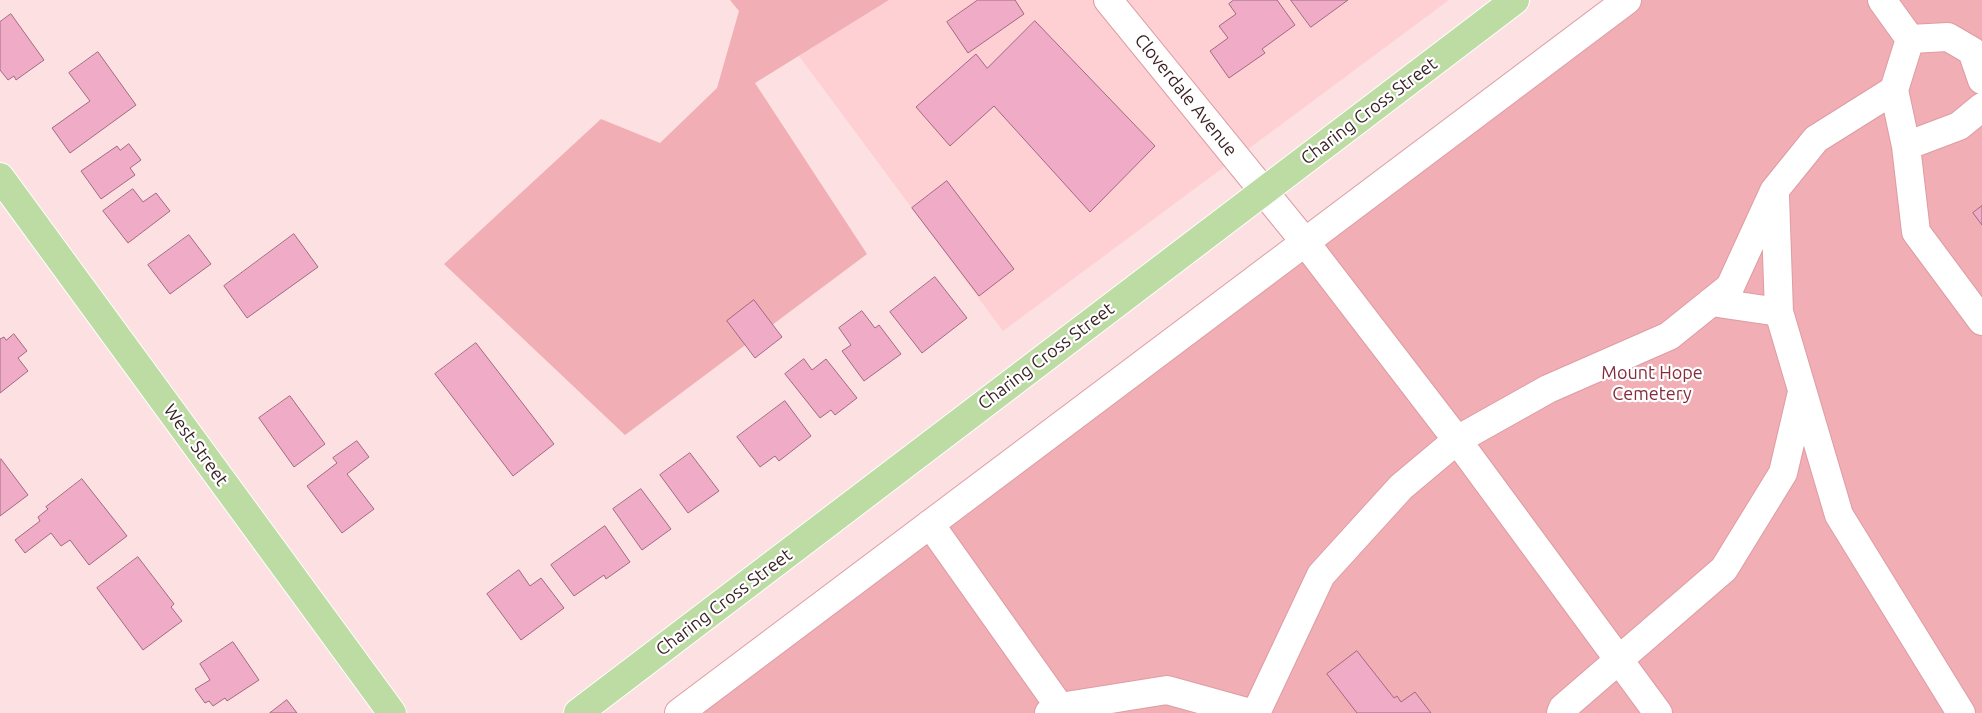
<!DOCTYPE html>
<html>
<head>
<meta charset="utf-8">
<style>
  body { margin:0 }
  canvas { display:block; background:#fce0e2 }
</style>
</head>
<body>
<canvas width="1982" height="713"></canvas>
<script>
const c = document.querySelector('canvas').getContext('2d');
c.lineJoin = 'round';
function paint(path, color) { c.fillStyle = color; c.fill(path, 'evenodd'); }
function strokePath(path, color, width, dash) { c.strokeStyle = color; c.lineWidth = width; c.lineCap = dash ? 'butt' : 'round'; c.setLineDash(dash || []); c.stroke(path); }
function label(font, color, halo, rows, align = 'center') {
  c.font = font + ' Ubuntu,sans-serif'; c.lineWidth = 4.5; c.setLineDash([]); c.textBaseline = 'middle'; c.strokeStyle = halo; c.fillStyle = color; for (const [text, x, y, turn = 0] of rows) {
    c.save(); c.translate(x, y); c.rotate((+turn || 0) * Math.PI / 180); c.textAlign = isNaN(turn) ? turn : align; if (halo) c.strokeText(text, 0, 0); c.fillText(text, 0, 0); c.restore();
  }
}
paint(new Path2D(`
  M889,0H1449L1003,331L799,56Z`), '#fed0d4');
paint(new Path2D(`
  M730,0H889L755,83L867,254L625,435L444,264L601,119L660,143L717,88L739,11Z
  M1609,0H1982V713H676Z`), '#f1aeb4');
const building = new Path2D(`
  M978,0H1015L1024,14L968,53L947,22Z
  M1234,0H1277L1295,25L1262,49L1265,53L1229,78L1210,51L1228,38L1219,26L1236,14L1229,4Z
  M1291,0H1348L1311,27Z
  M11,14L44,60L16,80L14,76L8,80L0,70V22Z
  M1035,21L1155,146L1090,212L994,106L950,146L916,107L976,54L987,68Z
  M98,52L136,105L70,153L52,128L90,101L69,73Z
  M129,144L141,160L130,168L135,175L101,199L81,171L117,146L120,150Z
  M947,181L1014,269L979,296L912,208Z
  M133,189L143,202L156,193L170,211L128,243L103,211Z
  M1982,206V225L1973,213Z
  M294,234L318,267L247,318L224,286Z
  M189,235L211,264L170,294L148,265Z
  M935,277L967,318L922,353L890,312Z
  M754,300L782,337L755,358L727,321Z
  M862,311L875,328L879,325L901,354L864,381L842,351L851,345L839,328Z
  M14,334L27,351L18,358L28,371L0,393V339L4,337L6,340Z
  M476,343L554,444L513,476L435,374Z
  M804,359L812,370L826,359L857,398L835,415L831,410L820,418L785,374Z
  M290,396L325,444L294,467L259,418Z
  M785,401L811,436L779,461L775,456L760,467L737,437Z
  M357,441L369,457L347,474L374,509L342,533L307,486L337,463L333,458Z
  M690,453L719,491L688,513L660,475Z
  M1,459L28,495L0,516V460Z
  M82,479L127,536L89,565L70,540L61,546L51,533L25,553L15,540L40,521L38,517L48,509L46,507Z
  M641,489L671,529L642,550L613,509Z
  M605,526L630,562L606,579L604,575L574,596L551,565Z
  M138,557L174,604L171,607L182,621L143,650L97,588Z
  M519,570L530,586L541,578L564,608L521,640L487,594Z
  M233,642L259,680L227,701L225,698L213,706L209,701L205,703L195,689L210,680L200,664Z
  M1357,651L1394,698L1397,696L1401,702L1415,692L1431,713H1357L1327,674Z
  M287,700L297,713H270Z`);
paint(building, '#f0abc7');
strokePath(building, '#a26a81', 1);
const minor = new Path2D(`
  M1108,0L1305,242L1457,440L1658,713
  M1882,0L1910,39
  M1982,80L1972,51L1948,37L1910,39L1894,90L1906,146L1916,232L1982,321
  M1906,146L1959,126L1982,107
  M1775,196L1779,312L1839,515L1961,713
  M1711,302L1779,312
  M930,524L1064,713
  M679,713L1627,0
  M1049,713L1060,707L1167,690L1250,713
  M1256,713L1321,575L1401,487L1457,440L1548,389L1669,336L1730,287L1774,191L1816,139L1894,90
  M1561,713L1563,708L1724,569L1783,473L1802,392`);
const major = new Path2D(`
  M0,177L392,713
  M578,713L1515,0`);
strokePath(minor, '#dd9da3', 30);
strokePath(major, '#fff', 30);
strokePath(minor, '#fff', 28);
strokePath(major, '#bcdca4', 28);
label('18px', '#381f22', '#fff', [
  ["Cloverdale Avenue",1186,95,51],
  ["Charing Cross Street",1369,111,-37],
  ["Charing Cross Street",1046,356,-37],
  ["West Street",196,445,54],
  ["Charing Cross Street",724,602,-37]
]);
label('18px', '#842e3d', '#fff', [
  ["Mount Hope",1652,373],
  ["Cemetery",1652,394]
]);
</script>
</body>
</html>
